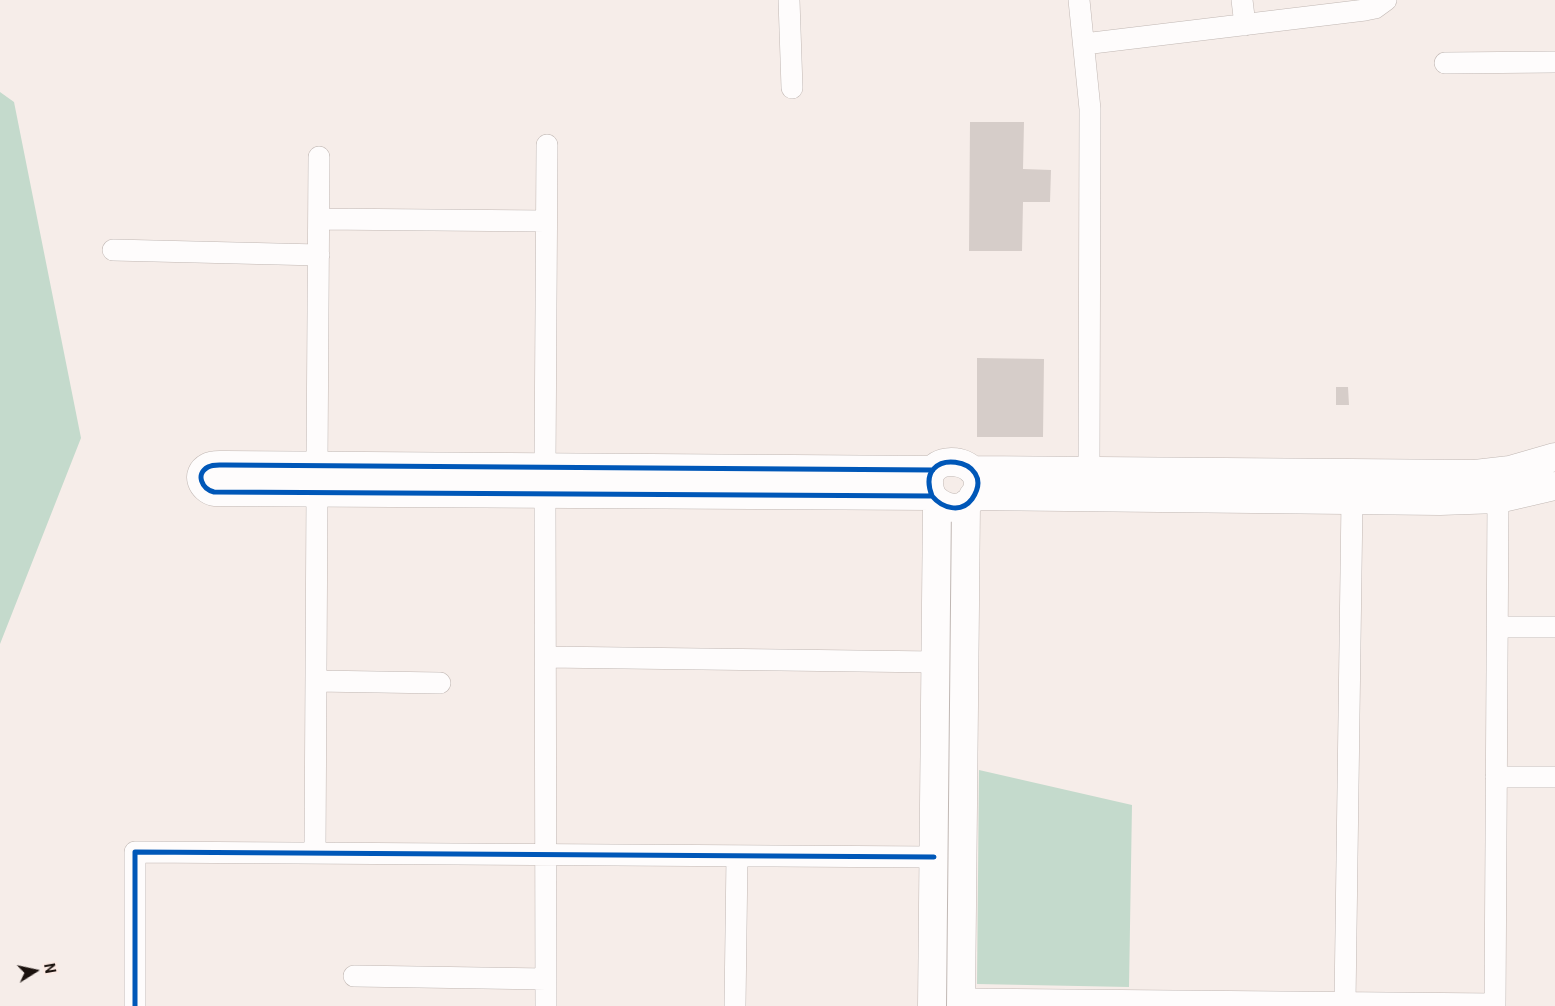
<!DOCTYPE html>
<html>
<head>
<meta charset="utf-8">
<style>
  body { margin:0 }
  #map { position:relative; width:1555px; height:1006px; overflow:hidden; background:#f6ede9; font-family:Roboto,sans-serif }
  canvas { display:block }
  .north { position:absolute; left:10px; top:946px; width:50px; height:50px; -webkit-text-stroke:4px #fbeae4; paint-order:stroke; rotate:80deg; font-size:14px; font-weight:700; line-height:20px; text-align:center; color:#1b120e }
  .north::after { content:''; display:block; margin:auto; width:18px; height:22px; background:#1b120e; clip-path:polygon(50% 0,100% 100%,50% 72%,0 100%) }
</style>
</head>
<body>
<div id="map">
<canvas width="1555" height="1006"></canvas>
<div class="north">N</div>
</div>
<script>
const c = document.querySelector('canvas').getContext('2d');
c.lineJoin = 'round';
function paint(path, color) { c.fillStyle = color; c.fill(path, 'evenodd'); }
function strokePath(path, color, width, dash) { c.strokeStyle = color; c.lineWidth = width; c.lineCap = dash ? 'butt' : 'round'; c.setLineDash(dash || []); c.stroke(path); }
paint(new Path2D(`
  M0,92L14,102L81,438L0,644Z
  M979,770L1132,805L1129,987L977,984Z`), '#c4dacc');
paint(new Path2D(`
  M970,122H1024L1023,169L1051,170L1050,202H1023L1022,251H969Z
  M977,358L1044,359L1043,437H977Z
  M1336,387H1348L1349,405H1336Z`), '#d6cdc9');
const street = new Path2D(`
  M789,0L792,88
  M1079,0L1090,109L1089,471
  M1242,0L1245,25
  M1084,44L1365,10L1375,8L1386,0
  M1445,63L1555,62
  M319,219L546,221
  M113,250L319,255
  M317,465L319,157
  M545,467L547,145
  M545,493L546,1006
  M1498,627H1555
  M546,657L936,662
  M316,681L440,683
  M1496,777H1555
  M315,853L317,492
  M354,976L546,979
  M961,999L1495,1004
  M1345,1002L1352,500
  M135,1006V852L934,857
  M735,1006L737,856
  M1495,1006L1498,499`);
const secondary = new Path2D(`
  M972,470L1475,474L1510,470L1555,457
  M932,496C912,444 1001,457 972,499C961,514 942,508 932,496L214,492C202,489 195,474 208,467C213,464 220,465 225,465L933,470
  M973,496L1440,501L1498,499L1555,486
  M932,1006L937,503
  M961,1006L966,504`);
strokePath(street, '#c0b7b3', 22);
strokePath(secondary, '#c0b7b3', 29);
strokePath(street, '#fefcfc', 21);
strokePath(secondary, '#fefcfc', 28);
strokePath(new Path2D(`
  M932,496C912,444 1001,457 972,499C961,514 942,508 932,496L214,492C202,489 195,474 208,467C213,464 220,465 225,465L933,470
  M135,1006V852L934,857`), '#0057b8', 5);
</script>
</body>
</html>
